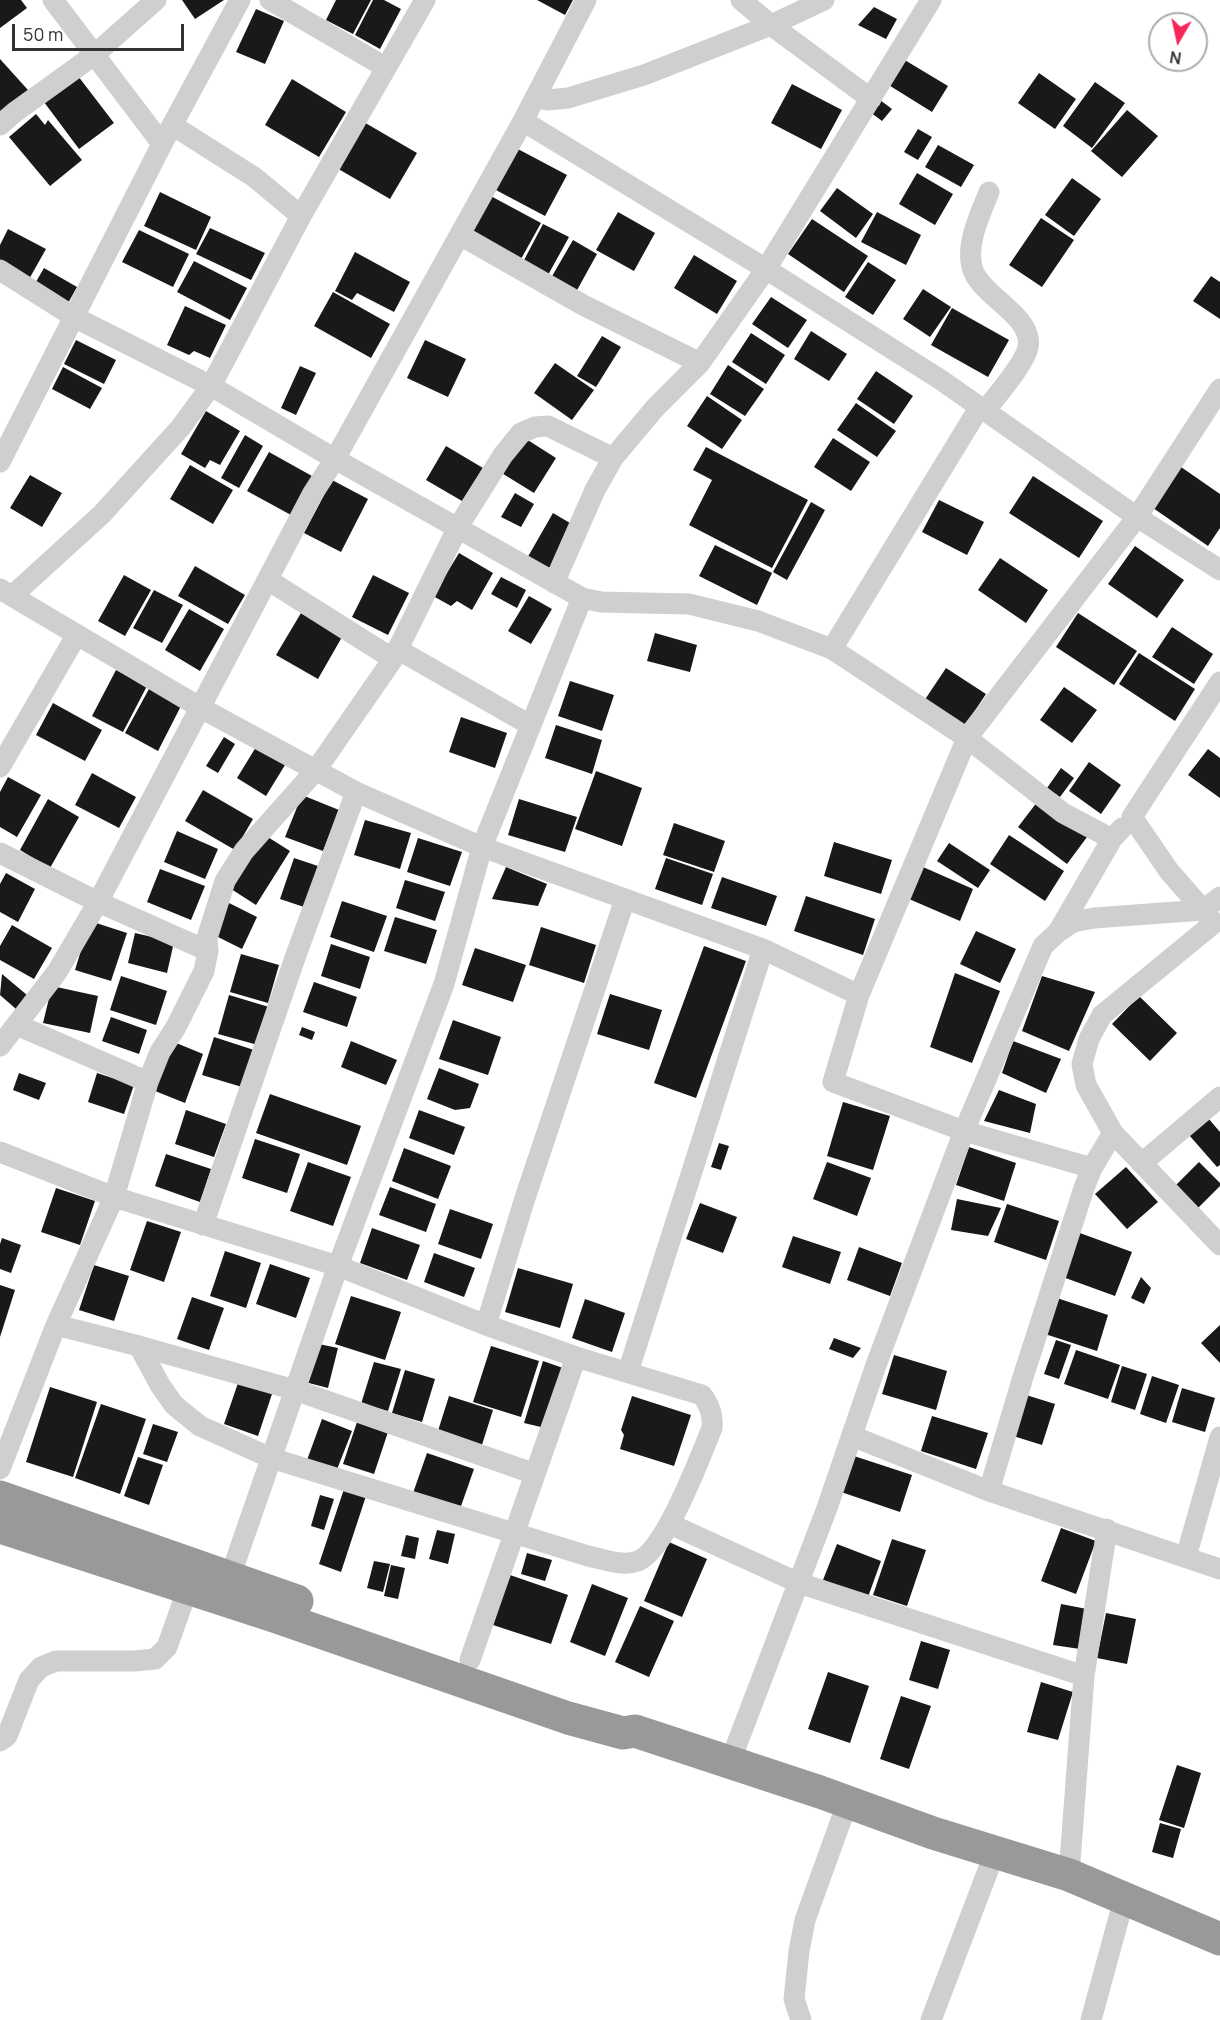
<!DOCTYPE html>
<html>
<head>
<meta charset="utf-8">
<style>
  body { margin:0 }
  #map { position:relative; width:1220px; height:2020px; overflow:hidden; background:#fff; font-family:Manrope,sans-serif }
  canvas { display:block }
  .north { position:absolute; left:1148px; top:12px; width:60px; height:60px; box-sizing:border-box; background:#fff; border:2px solid #adadad; border-radius:50%; rotate:189deg; font-size:16px; font-weight:700; line-height:24px; text-align:center; color:#323232 }
  .north::after { content:''; display:block; margin:auto; width:21px; height:27px; background:#f7275a; clip-path:polygon(50% 0,100% 100%,50% 72%,0 100%) }
  .scale { position:absolute; left:12px; top:24px; width:172px; height:27px; box-sizing:border-box; border:3px solid #323232; border-top:0; padding-left:8px; font-size:18px; line-height:21px; white-space:nowrap; color:#323232; -webkit-text-stroke:4px #fff; paint-order:stroke }
</style>
</head>
<body>
<div id="map">
<canvas width="1220" height="2020"></canvas>
<div class="north">N</div>
<div class="scale">50 m</div>
</div>
<script>
const c = document.querySelector('canvas').getContext('2d');
c.lineJoin = 'round';
function paint(path, color) { c.fillStyle = color; c.fill(path, 'evenodd'); }
function strokePath(path, color, width, dash) { c.strokeStyle = color; c.lineWidth = width; c.lineCap = dash ? 'butt' : 'round'; c.setLineDash(dash || []); c.stroke(path); }
paint(new Path2D(`
  M0,0H21L27,8L0,28Z
  M182,0H224L195,19Z
  M336,0H371L353,34L326,20Z
  M373,0H384L401,9L380,49L355,35Z
  M537,0H573L565,15Z
  M874,7L897,19L886,39L858,25Z
  M256,9L284,21L265,64L236,52Z
  M0,59L28,90L0,114Z
  M903,59L948,86L932,112L887,84Z
  M1039,73L1076,99L1055,129L1018,103Z
  M78,76L114,123L79,149L44,102Z
  M292,79L346,112L319,157L265,125Z
  M1095,82L1125,103L1092,148L1063,126Z
  M792,84L842,110L821,149L771,123Z
  M880,100L892,109L882,121L870,112Z
  M1127,110L1158,136L1122,177L1091,151Z
  M36,114L45,125L48,120L82,160L50,186L9,137Z
  M362,121L417,153L390,199L335,167Z
  M918,129L932,137L918,160L904,152Z
  M938,145L974,165L961,187L925,167Z
  M516,148L567,175L545,216L494,189Z
  M917,173L953,194L935,225L899,204Z
  M1072,178L1101,199L1074,236L1045,215Z
  M837,188L873,214L856,238L820,211Z
  M160,192L211,217L196,250L144,226Z
  M487,194L541,223L521,259L467,230Z
  M618,212L655,233L634,271L596,250Z
  M877,212L921,235L906,265L861,242Z
  M1041,218L1074,240L1042,287L1009,265Z
  M812,219L868,256L844,292L788,254Z
  M543,224L569,237L548,275L523,262Z
  M210,228L265,253L251,280L196,254Z
  M8,229L46,249L28,281L0,266V245Z
  M139,230L189,254L173,287L122,262Z
  M573,240L597,254L576,292L551,278Z
  M355,252L410,282L394,312L357,293L352,300L335,291Z
  M694,255L737,281L717,314L674,288Z
  M194,261L247,288L230,320L177,292Z
  M868,262L896,280L873,315L845,297Z
  M44,268L77,287L67,305L33,287Z
  M1211,276L1220,282V319L1193,301Z
  M923,289L951,307L930,337L903,319Z
  M333,292L390,324L371,358L314,326Z
  M771,297L807,320L788,348L752,324Z
  M185,306L226,325L210,358L194,351L189,355L167,345Z
  M952,308L1009,340L988,377L931,345Z
  M811,331L847,354L829,381L794,359Z
  M751,333L785,355L766,384L732,362Z
  M602,336L621,347L596,387L577,376Z
  M76,340L116,360L104,384L64,364Z
  M425,340L466,359L448,397L407,378Z
  M555,363L594,390L572,420L534,393Z
  M728,365L764,389L745,416L710,394Z
  M300,366L316,373L296,415L281,408Z
  M63,367L102,388L90,409L52,389Z
  M876,371L913,396L894,424L857,399Z
  M707,396L742,420L722,449L687,426Z
  M856,403L896,431L877,457L837,430Z
  M206,411L240,431L220,465L210,460L205,468L181,454Z
  M245,435L263,446L239,488L221,478Z
  M523,437L556,458L534,493L500,472Z
  M833,438L870,462L851,491L814,467Z
  M446,446L483,468L462,501L426,480Z
  M706,447L808,500L772,568L689,525L712,480L693,470Z
  M269,452L312,476L291,515L247,491Z
  M190,465L233,490L213,524L170,499Z
  M1181,467L1220,494V528L1208,546L1153,508Z
  M30,475L62,493L42,527L10,508Z
  M1033,476L1103,521L1079,558L1009,513Z
  M332,480L368,499L341,552L304,533Z
  M515,493L534,504L521,527L501,517Z
  M939,500L984,522L967,555L922,532Z
  M811,502L825,510L787,580L773,572Z
  M553,513L575,526L548,572L526,560Z
  M715,545L772,573L757,605L699,576Z
  M1135,546L1184,580L1157,618L1108,584Z
  M459,553L493,573L472,610L457,601L451,606L433,596Z
  M1000,558L1048,590L1026,623L978,590Z
  M195,566L245,595L228,624L178,596Z
  M124,575L151,590L125,636L98,621Z
  M373,575L409,593L388,635L352,617Z
  M501,577L526,590L517,608L491,594Z
  M154,590L183,605L162,643L133,628Z
  M529,596L552,609L531,644L508,631Z
  M189,609L224,629L200,671L165,650Z
  M301,613L342,637L318,679L276,655Z
  M1078,613L1137,651L1114,685L1056,647Z
  M1172,627L1213,654L1194,684L1152,657Z
  M655,633L697,645L690,672L647,661Z
  M1139,653L1195,689L1175,721L1119,684Z
  M946,668L986,694L964,727L924,701Z
  M116,670L147,686L123,732L92,716Z
  M570,681L614,695L602,731L558,716Z
  M150,687L182,704L158,751L125,733Z
  M1064,687L1097,710L1072,743L1040,720Z
  M53,703L102,730L85,761L36,735Z
  M461,717L507,733L495,768L449,752Z
  M556,725L602,740L592,774L545,758Z
  M224,737L235,744L218,773L206,766Z
  M256,747L285,765L266,796L237,778Z
  M1208,749L1220,758V798L1188,775Z
  M1089,762L1121,785L1101,814L1069,791Z
  M1061,768L1074,778L1060,797L1047,788Z
  M596,771L642,788L622,846L575,829Z
  M92,773L136,797L119,828L75,805Z
  M8,777L41,795L17,837L0,827V792Z
  M203,790L253,819L235,850L185,821Z
  M302,795L339,810L323,851L285,837Z
  M1041,797L1090,833L1067,864L1018,827Z
  M48,799L79,817L50,868L20,850Z
  M519,799L577,817L565,852L508,835Z
  M365,820L411,833L400,869L354,855Z
  M674,823L725,841L714,872L663,855Z
  M177,831L218,849L205,879L164,862Z
  M263,834L290,851L256,905L228,887Z
  M1009,835L1064,871L1045,901L990,864Z
  M418,838L462,852L450,886L407,872Z
  M834,842L892,860L881,894L824,876Z
  M949,843L990,870L978,888L937,861Z
  M294,858L318,866L304,907L280,899Z
  M666,858L713,874L702,905L655,889Z
  M506,867L547,884L538,906L492,899Z
  M923,867L973,889L960,921L909,899Z
  M160,869L205,886L191,920L147,902Z
  M6,873L35,889L18,922L0,912V884Z
  M722,877L777,896L766,926L711,908Z
  M405,880L445,892L435,921L396,908Z
  M806,896L875,919L863,955L794,931Z
  M342,901L387,916L374,952L330,937Z
  M229,903L257,917L242,949L214,935Z
  M395,917L437,930L426,964L384,951Z
  M90,921L127,933L111,981L75,970Z
  M12,925L52,948L34,979L0,960V946Z
  M541,927L596,945L584,983L529,965Z
  M976,931L1016,949L1000,983L960,964Z
  M135,933L174,942L167,973L128,963Z
  M331,944L370,957L360,989L321,976Z
  M704,946L746,961L696,1098L654,1083Z
  M475,948L526,965L513,1002L462,985Z
  M241,954L279,965L268,1003L230,992Z
  M955,973L1000,991L972,1063L930,1047Z
  M2,974L27,995L16,1009L0,995Z
  M121,976L167,991L156,1025L110,1010Z
  M1042,976L1095,992L1069,1051L1022,1031Z
  M314,982L357,997L347,1027L303,1012Z
  M52,986L98,996L90,1033L43,1023Z
  M610,994L662,1010L649,1050L597,1034Z
  M229,995L269,1007L258,1045L218,1034Z
  M1139,996L1177,1033L1150,1061L1112,1024Z
  M111,1017L147,1030L139,1054L102,1041Z
  M453,1020L501,1037L488,1075L439,1059Z
  M302,1027L315,1032L312,1040L299,1035Z
  M214,1037L254,1050L242,1087L202,1075Z
  M169,1040L203,1054L185,1103L150,1089Z
  M351,1041L397,1060L386,1085L341,1067Z
  M1013,1041L1061,1059L1046,1093L1002,1073Z
  M439,1068L479,1084L470,1108L455,1110L427,1099Z
  M19,1073L46,1083L39,1100L13,1090Z
  M97,1073L134,1085L124,1114L88,1102Z
  M999,1090L1036,1104L1030,1133L984,1121Z
  M270,1094L361,1126L347,1165L256,1133Z
  M843,1102L890,1116L873,1170L827,1156Z
  M186,1110L226,1124L214,1157L175,1144Z
  M419,1110L465,1127L454,1155L409,1138Z
  M1208,1118L1220,1132V1165L1217,1167L1189,1135Z
  M255,1139L300,1154L287,1193L242,1178Z
  M719,1143L729,1146L721,1170L711,1167Z
  M969,1147L1016,1163L1004,1201L956,1185Z
  M404,1148L451,1166L438,1199L392,1181Z
  M166,1154L211,1169L200,1202L155,1186Z
  M308,1162L351,1177L333,1226L290,1211Z
  M827,1162L871,1178L857,1216L813,1199Z
  M1199,1162L1220,1183V1186L1193,1213L1170,1191Z
  M1126,1167L1158,1202L1127,1229L1095,1194Z
  M390,1187L436,1204L426,1232L379,1215Z
  M56,1188L95,1201L80,1245L41,1232Z
  M957,1199L1001,1208L988,1236L951,1230Z
  M700,1203L737,1217L723,1253L686,1239Z
  M1007,1204L1059,1221L1046,1260L994,1242Z
  M450,1209L493,1224L481,1259L438,1244Z
  M147,1221L181,1232L164,1282L130,1270Z
  M372,1228L420,1245L407,1280L360,1263Z
  M1077,1232L1132,1252L1115,1296L1060,1276Z
  M793,1236L841,1252L830,1284L782,1267Z
  M2,1238L21,1245L11,1273L0,1269V1244Z
  M859,1247L902,1263L890,1296L847,1280Z
  M225,1251L261,1263L246,1308L210,1296Z
  M434,1253L475,1268L464,1297L424,1282Z
  M270,1264L310,1278L296,1318L256,1304Z
  M94,1265L129,1276L114,1321L79,1310Z
  M518,1268L573,1284L560,1328L505,1312Z
  M1141,1277L1151,1288L1144,1304L1131,1298Z
  M0,1285L15,1290L0,1337Z
  M351,1296L401,1312L385,1360L335,1344Z
  M192,1297L224,1308L209,1350L177,1339Z
  M1057,1298L1108,1315L1097,1351L1045,1334Z
  M585,1299L625,1313L612,1352L572,1338Z
  M1220,1325V1363L1201,1343Z
  M834,1338L861,1348L853,1358L829,1349Z
  M1056,1340L1071,1345L1059,1379L1044,1374Z
  M314,1343L338,1348L328,1388L305,1382Z
  M491,1346L539,1361L521,1417L473,1402Z
  M1076,1350L1120,1365L1108,1399L1064,1384Z
  M894,1355L947,1371L936,1410L882,1394Z
  M543,1361L563,1368L545,1428L524,1423Z
  M374,1362L401,1369L388,1411L361,1404Z
  M1122,1366L1147,1374L1135,1410L1111,1402Z
  M405,1370L435,1379L422,1422L392,1413Z
  M1152,1376L1179,1385L1166,1423L1140,1414Z
  M239,1380L273,1391L258,1436L224,1424Z
  M50,1387L97,1402L73,1477L26,1462Z
  M1182,1388L1215,1398L1205,1432L1172,1422Z
  M1023,1394L1055,1404L1042,1445L1010,1435Z
  M449,1396L493,1410L481,1448L437,1434Z
  M632,1396L691,1415L674,1466L620,1449L624,1435L621,1430Z
  M101,1404L146,1419L120,1494L75,1478Z
  M932,1416L988,1433L976,1469L921,1451Z
  M322,1419L352,1431L336,1472L307,1460Z
  M357,1422L388,1432L374,1474L343,1464Z
  M153,1424L178,1432L167,1462L143,1454Z
  M427,1453L474,1469L460,1509L413,1493Z
  M854,1456L912,1475L900,1512L841,1492Z
  M138,1457L163,1465L149,1505L124,1496Z
  M345,1486L367,1493L341,1572L319,1564Z
  M320,1495L334,1499L324,1530L311,1526Z
  M1061,1528L1096,1541L1076,1594L1041,1581Z
  M437,1530L455,1534L448,1564L429,1559Z
  M406,1535L419,1538L415,1559L401,1556Z
  M892,1539L926,1550L907,1606L873,1595Z
  M669,1542L707,1559L682,1617L644,1601Z
  M837,1544L881,1561L868,1597L823,1580Z
  M527,1553L552,1560L545,1581L521,1574Z
  M374,1561L390,1564L383,1592L367,1588Z
  M391,1565L405,1568L398,1599L384,1596Z
  M510,1575L568,1595L551,1644L493,1625Z
  M592,1584L628,1598L605,1656L570,1642Z
  M1061,1604L1087,1609L1080,1649L1053,1645Z
  M640,1606L674,1621L649,1677L615,1662Z
  M1106,1613L1136,1619L1127,1664L1097,1658Z
  M921,1641L950,1650L938,1689L909,1680Z
  M828,1672L869,1686L850,1743L808,1729Z
  M1041,1682L1073,1692L1058,1740L1027,1732Z
  M901,1696L931,1706L909,1769L880,1759Z
  M1177,1765L1201,1773L1184,1828L1159,1820Z
  M1160,1823L1181,1829L1173,1858L1152,1852Z`), '#191919');
strokePath(new Path2D(`
  M53,0L162,144
  M270,0L385,67
  M741,0L771,25L871,99
  M536,98L548,100L568,98L644,75L771,25L824,0
  M523,121L766,269L941,380L1137,517L1220,570
  M0,125L15,112L94,55L156,0
  M172,125L254,177L301,216
  M460,235L583,305L700,363
  M0,270L74,317L211,386L335,459L582,598L601,602L689,604L758,621L832,649L967,738L1063,813L1112,839
  M985,411C996,396 1025,364 1028,347C1034,315 979,296 972,267C966,243 980,215 989,192
  M0,462L162,144L240,0
  M268,580L393,659
  M554,583L595,490L613,458L655,408L700,363L766,269L931,0
  M0,589L201,708L356,792L482,847L763,949L859,995
  M12,596L102,514L181,427L211,386L301,216L425,0
  M397,649L530,725
  M832,649L979,408
  M0,767L76,636
  M0,853L98,902L208,951
  M1210,918L1169,871L1132,817L1220,682
  M1214,923L1102,1015L1089,1039L1082,1064L1086,1085L1113,1133L1220,1245
  M1058,932L1112,839L1122,828
  M17,1025L148,1082
  M0,1046L57,972L98,902L313,493L335,459L523,121L586,0
  M0,1152L114,1197L338,1266L486,1325L576,1357L702,1395C710,1406 713,1415 712,1428C700,1457 666,1550 638,1561C622,1567 603,1559 588,1556L271,1458L200,1426L174,1405L160,1385L139,1346
  M1142,1163L1220,1097
  M1092,1168L964,1131L1043,946L1058,932L1073,922L1094,918L1203,910L1220,897
  M203,1225L296,955L356,792
  M56,1325L139,1346L295,1390L535,1474
  M486,1325L525,1198L625,899
  M628,1372L763,949
  M852,1436L989,1491L1220,1569
  M0,1469L56,1325L114,1197L148,1082L160,1052L176,1027L204,971L208,951L207,938L225,881L244,851L316,770L393,659L458,527L503,455L521,433L535,427L548,426L613,458
  M989,1491L1023,1377L1084,1188L1092,1168L1113,1133
  M670,1524L799,1583L1084,1676
  M1186,1557L1220,1437
  M230,1577L338,1266L444,984L482,847L582,598
  M470,1660L576,1357
  M0,1741L7,1736L29,1680L41,1667L56,1661H134L155,1659L167,1647L188,1588
  M730,1762L827,1508L876,1365L964,1131L833,1082L859,995L967,738L1137,517L1220,389
  M1069,1875L1084,1676L1107,1529
  M801,2020L794,1999L799,1951L805,1920L848,1801
  M931,2020L995,1852
  M1091,2020L1124,1899`), '#cfcfcf', 21);
strokePath(new Path2D(`
  M0,1497L297,1601
  M0,1527L274,1616L568,1718L623,1733L635,1731L820,1792L933,1833L1069,1875L1220,1939`), '#999', 33);
</script>
</body>
</html>
